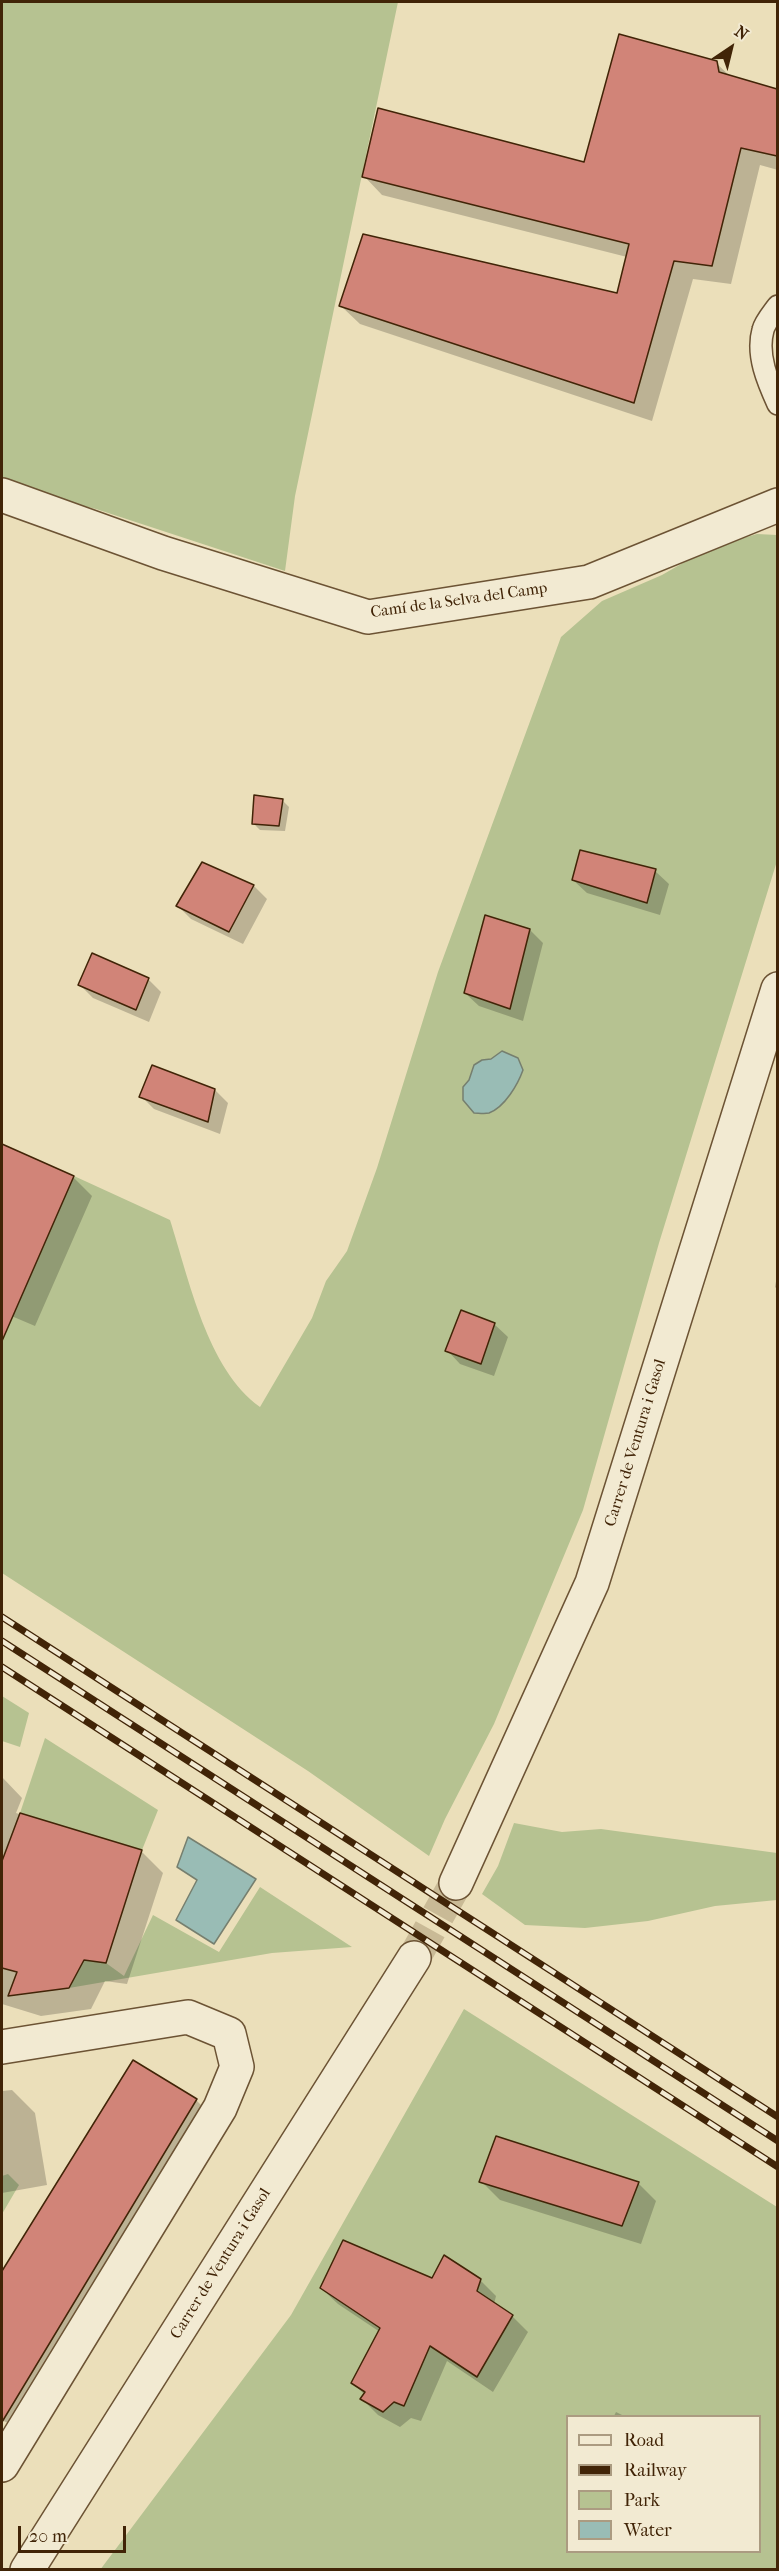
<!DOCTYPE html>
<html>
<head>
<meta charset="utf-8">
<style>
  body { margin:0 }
  #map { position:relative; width:779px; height:2571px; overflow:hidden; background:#ebdfba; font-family:"IM FELL French Canon",serif }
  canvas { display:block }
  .frame { position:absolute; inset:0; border:3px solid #412407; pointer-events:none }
  .legend { position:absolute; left:566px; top:2415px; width:195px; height:138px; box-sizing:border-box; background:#f2ead2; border:2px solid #ab9b81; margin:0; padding:8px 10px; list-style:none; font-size:18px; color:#412407 }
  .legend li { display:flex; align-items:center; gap:12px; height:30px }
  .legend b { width:30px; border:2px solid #ab9b81 }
  .north { position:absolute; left:701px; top:18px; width:60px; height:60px; -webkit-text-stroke:4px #f2ead2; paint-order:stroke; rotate:35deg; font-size:16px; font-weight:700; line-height:24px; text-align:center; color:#412407 }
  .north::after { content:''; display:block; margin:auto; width:21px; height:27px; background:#412407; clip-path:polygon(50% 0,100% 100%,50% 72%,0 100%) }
  .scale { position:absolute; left:18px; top:2526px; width:108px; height:27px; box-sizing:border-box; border:3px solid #412407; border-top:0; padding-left:8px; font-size:18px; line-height:21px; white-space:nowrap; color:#412407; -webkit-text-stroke:4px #f2ead2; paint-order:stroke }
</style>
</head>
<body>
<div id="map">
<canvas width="779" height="2571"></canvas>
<div class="frame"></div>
<ul class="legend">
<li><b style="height:8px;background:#f2ead2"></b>Road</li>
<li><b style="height:8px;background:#412407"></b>Railway</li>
<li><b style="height:16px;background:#b6c291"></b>Park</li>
<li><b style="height:16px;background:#99bcb5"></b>Water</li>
</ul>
<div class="north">N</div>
<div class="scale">20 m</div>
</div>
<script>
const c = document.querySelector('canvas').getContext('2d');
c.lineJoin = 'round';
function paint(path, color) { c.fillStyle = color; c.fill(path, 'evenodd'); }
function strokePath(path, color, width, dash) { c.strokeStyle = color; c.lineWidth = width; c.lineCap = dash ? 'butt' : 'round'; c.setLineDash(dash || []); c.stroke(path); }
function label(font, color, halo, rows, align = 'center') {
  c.font = font + ' "IM FELL French Canon",serif'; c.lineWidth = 6; c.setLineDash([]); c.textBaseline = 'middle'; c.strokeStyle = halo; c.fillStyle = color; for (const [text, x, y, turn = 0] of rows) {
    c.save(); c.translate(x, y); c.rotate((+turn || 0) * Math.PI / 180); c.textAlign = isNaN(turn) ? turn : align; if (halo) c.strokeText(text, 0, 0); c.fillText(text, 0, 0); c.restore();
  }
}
paint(new Path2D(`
  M2,2H398L295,496L285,571L96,509L2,486Z
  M757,534L777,535V861L659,1243L583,1510L494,1724L445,1819L429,1856L308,1771L2,1573V1303L16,1308L74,1176L170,1220C189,1279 207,1369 260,1407L312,1318L326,1281L347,1251L377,1168L438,972L561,637L602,601L662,575L709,548Z
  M2,1696L29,1713L20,1747L2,1741Z
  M45,1738L158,1810L142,1850L20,1813Z
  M514,1823L562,1832L601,1829L777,1853V1900L715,1906L648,1921L585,1928L525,1925L482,1894L498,1866Z
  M260,1887L352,1947L272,1953L69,1988L84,1960L106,1963L124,1976L153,1915L219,1952Z
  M464,2009L777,2207V2569L100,2570L291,2315ZM568,2416H760V2552H568Z
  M8,2174L19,2185L2,2214V2176Z`), '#b6c291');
const water = new Path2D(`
  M502,1051L518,1058L523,1070C518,1084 505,1107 489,1113C484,1114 478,1113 474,1113L463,1100V1087L469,1080L474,1065L482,1060L491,1059Z
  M188,1837L256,1879L214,1944L176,1920L197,1880L177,1867Z`);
paint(water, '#99bcb5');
strokePath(water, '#767f6f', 1.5);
paint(new Path2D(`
  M716,63L731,77L778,90V170L760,165L731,284L693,279L652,421L360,324L341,306L618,295L627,257L382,195L364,176L585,164Z
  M282,800L289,807L285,831L260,830L253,823Z
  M202,864L254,886L267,899L243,944L191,919L178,906Z
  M655,871L669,884L660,915L587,893L573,880Z
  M530,930L543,943L523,1021L479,1006L465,993Z
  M148,979L161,992L149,1022L93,998L80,985Z
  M215,1090L228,1103L220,1134L154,1109L141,1096Z
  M5,1147L73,1177L92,1196L35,1326L2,1312V1154Z
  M778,1270V1290L775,1287Z
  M494,1324L508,1337L494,1376L460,1364L447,1350Z
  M2,1777L22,1798L16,1813L141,1851L163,1873L127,1984L105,1981L91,2009L41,2016L2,2004Z
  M133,2062L196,2100L219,2123L30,2435L2,2420V2274Z
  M12,2090L35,2113L47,2185L2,2193V2091Z
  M481,2181L638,2183L656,2201L641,2244L500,2200Z
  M432,2280H480L496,2296L494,2304L512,2316L528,2332L493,2392L447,2361L421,2421L411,2418L400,2427L378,2415L362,2399L365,2395L353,2383L380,2332L338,2304L321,2288Z
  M616,2412L624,2416H614Z`), '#0003');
const building = new Path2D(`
  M619,34L717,61L719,72L777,89V156L741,148L712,266L674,261L634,403L339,306L363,234L617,293L629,244L362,177L378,108L584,162Z
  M254,795L283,799L279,826L252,824Z
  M580,850L656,869L647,903L572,880Z
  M202,862L254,885L229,932L176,906Z
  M485,915L530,929L510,1009L464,993Z
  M92,953L149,978L136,1010L78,985Z
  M152,1065L215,1089L208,1122L139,1097Z
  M2,1144L74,1176L2,1341Z
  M461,1310L495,1323L481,1364L445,1351Z
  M20,1813L142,1850L106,1963L84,1960L69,1988L8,1996L17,1972L2,1968V1861Z
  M133,2060L197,2099L2,2422V2271Z
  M496,2136L639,2182L622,2226L479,2182Z
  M343,2240L432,2278L444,2255L481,2279L477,2291L513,2315L477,2377L430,2346L404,2406L394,2402L383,2412L360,2399L365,2392L351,2383L380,2328L320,2288Z`);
paint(building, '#d18478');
strokePath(building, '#412407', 1.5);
strokePath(new Path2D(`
  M414,1958L456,1883`), '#c9ba96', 33, [33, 16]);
const service = new Path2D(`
  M778,306C773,313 765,322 763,330C756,355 768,382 778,404`);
const minor = new Path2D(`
  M2,495L163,553L368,617L589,582L778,505
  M456,1883L592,1583L778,989
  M2,2047L188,2017L229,2034L237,2067L220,2108L2,2465
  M27,2570L414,1958`);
strokePath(service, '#6c5334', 24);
strokePath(minor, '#6c5334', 36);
strokePath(service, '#f2ead2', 21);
strokePath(minor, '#f2ead2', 33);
const rail = new Path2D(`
  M2,1617L778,2117
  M2,1641L778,2141
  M2,1667L778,2167`);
strokePath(rail, '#412407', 7);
strokePath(rail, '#f2ead2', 4.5, [14]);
label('16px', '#412407', '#f2ead2', [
  ["Camí de la Selva del Camp",459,601,-8],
  ["Carrer de Ventura i Gasol",636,1443,-73],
  ["Carrer de Ventura i Gasol",221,2264,-58]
]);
</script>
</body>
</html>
